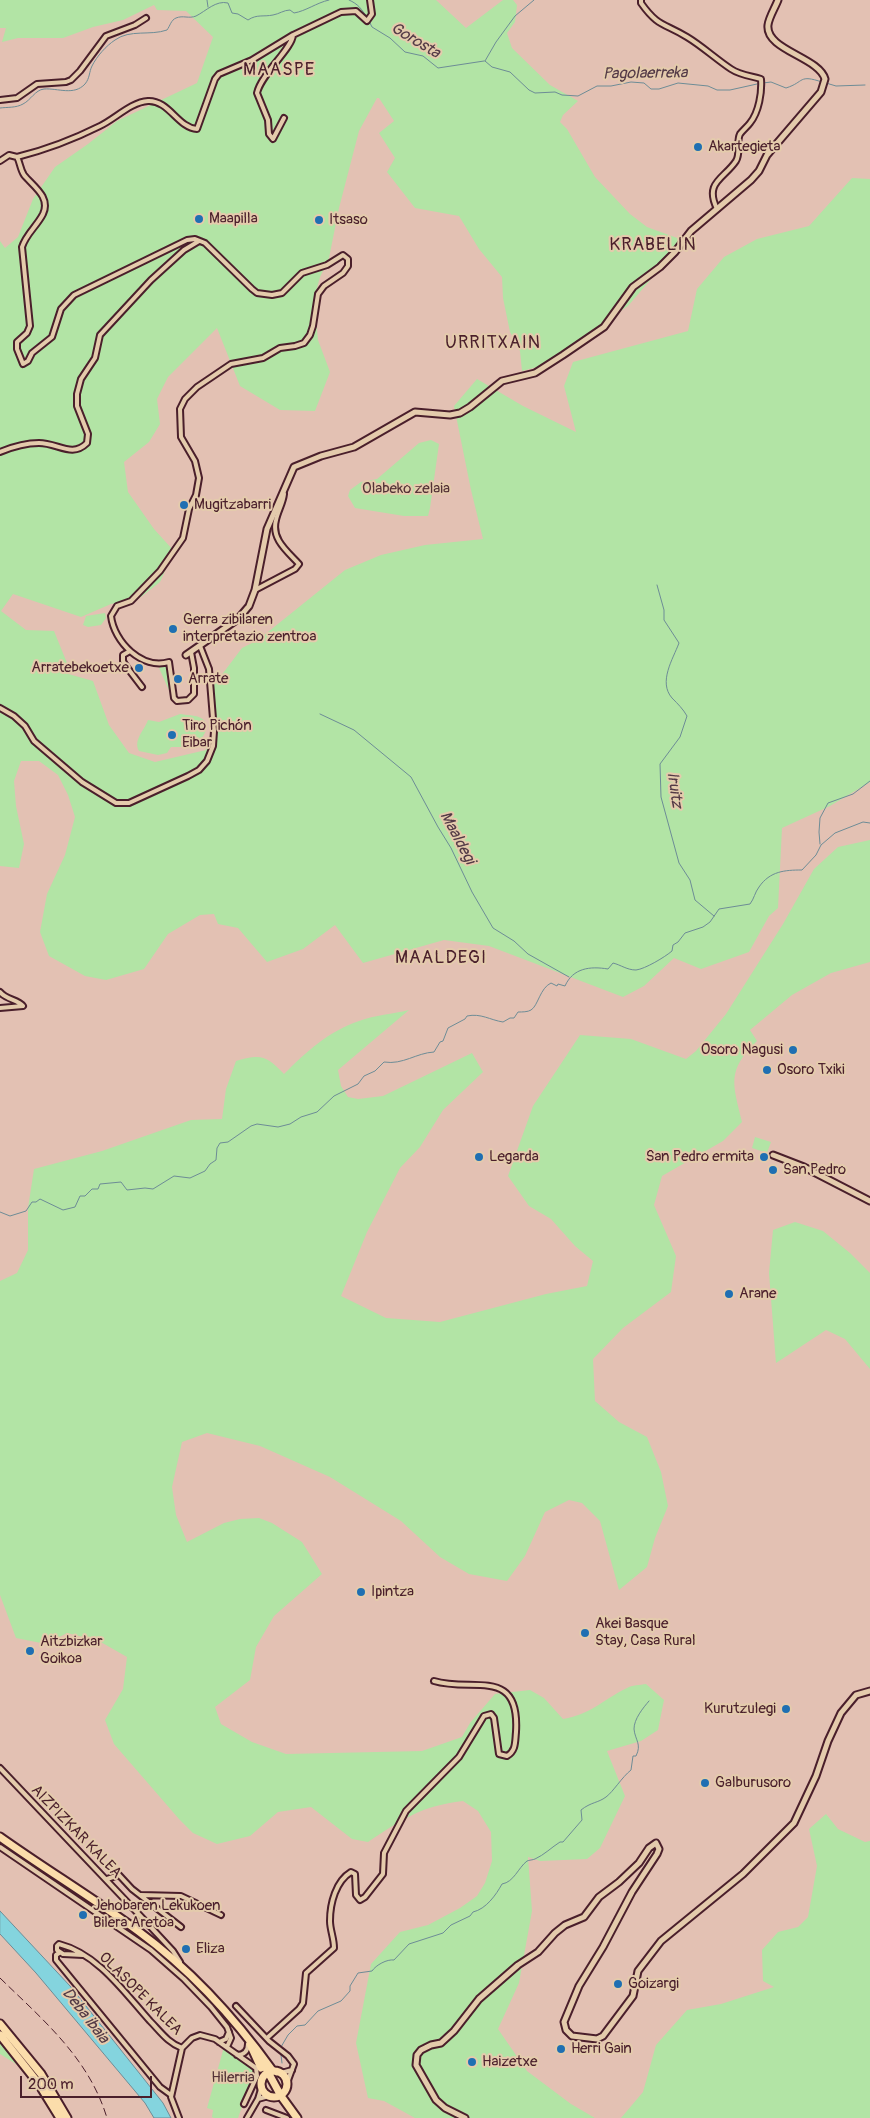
<!DOCTYPE html>
<html>
<head>
<meta charset="utf-8">
<style>
  body { margin:0 }
  #map { position:relative; width:870px; height:2118px; overflow:hidden; background:#e3c1b3; font-family:Pangolin,sans-serif }
  canvas { display:block }
  .scale { position:absolute; left:20px; top:2076px; width:132px; height:22px; box-sizing:border-box; border:2px solid #4a1f2b; border-top:0; padding-left:6px; font-size:15px; line-height:18px; white-space:nowrap; color:#4a1f2b; -webkit-text-stroke:4px #e4cbac; paint-order:stroke }
</style>
</head>
<body>
<div id="map">
<canvas width="870" height="2118"></canvas>
<div class="scale">200 m</div>
</div>
<script>
const c = document.querySelector('canvas').getContext('2d');
c.lineJoin = 'round';
function paint(path, color) { c.fillStyle = color; c.fill(path, 'evenodd'); }
function strokePath(path, color, width, dash) { c.strokeStyle = color; c.lineWidth = width; c.lineCap = dash ? 'butt' : 'round'; c.setLineDash(dash || []); c.stroke(path); }
function label(font, color, halo, rows, align = 'center') {
  c.font = font + ' Pangolin,sans-serif'; c.lineWidth = 4; c.setLineDash([]); c.textBaseline = 'middle'; c.strokeStyle = halo; c.fillStyle = color; for (const [text, x, y, turn = 0] of rows) {
    c.save(); c.translate(x, y); c.rotate((+turn || 0) * Math.PI / 180); c.textAlign = isNaN(turn) ? turn : align; if (halo) c.strokeText(text, 0, 0); c.fillText(text, 0, 0); c.restore();
  }
}
paint(new Path2D(`
  M0,0H436L466,28L503,0H513L517,5L515,22L507,33L512,48L550,85L578,101L563,115L560,122L567,129L595,177L630,214L647,227L688,242L672,249L675,251L628,306L541,366L522,371L520,351L510,332L503,298L502,277L479,249L459,216L415,208L387,172L395,158L379,133L394,121L379,98H377L359,131L339,208L329,258L320,277L314,299L318,340L330,372L315,411L280,410L240,386L217,328L168,377L157,399L160,424L149,442L124,462L128,492L154,529L174,551L160,582L141,597L111,604L81,617L13,594L1,611L26,630L54,631L67,663L65,673L93,681L109,725L129,753L155,762L206,750L211,736L214,685L242,648L258,640L345,570L381,555L425,545L483,539L471,490L454,406L477,379L523,406L576,432L564,386L573,362L688,331L697,289L724,257L757,239L809,226L852,178L870,179V782L830,806L782,828L778,908L769,916L749,952L701,969L674,958L644,986L623,997L489,946L444,940L363,963L335,925L303,949L267,962L238,928L218,924L214,914L200,915L168,934L144,969L106,980L85,976L49,956L40,932L47,894L65,855L75,817L68,795L58,775L39,761H21L14,781L16,806L24,844L19,868L0,866V241L5,248L18,237L33,199L55,167L88,144L117,121L197,83L213,37L186,11L157,10L154,5L123,20L93,27L63,38H18L2,42L6,28H0Z
  M431,440L439,444L430,508L428,516H404L355,508L348,496L350,490L361,482L377,479L419,443Z
  M105,613L106,618L101,625L88,627L83,625L86,616Z
  M166,665L173,697H172L159,668Z
  M180,714C186,715 196,715 201,718C214,726 200,741 194,747H171L167,753L158,755L139,751C133,740 144,731 148,720L159,722Z
  M870,840V962L831,973L792,995L750,1030L757,1041C726,1071 733,1084 742,1122L723,1141L662,1176L654,1205L676,1256L671,1292L623,1328L593,1359L595,1401L619,1422L647,1437L661,1472L668,1506L655,1538L647,1567L619,1590L600,1521L582,1503L569,1500L545,1512L525,1556L507,1581L469,1574L440,1557L401,1521L330,1477L260,1446L207,1433L182,1442L172,1487L176,1515L187,1542L224,1523L240,1519L259,1518L272,1523L302,1542L322,1574L274,1616L256,1647L250,1680L215,1707L221,1724L252,1742L286,1754L422,1751L462,1737L470,1723L495,1694L530,1690L544,1698L563,1719C592,1714 602,1700 627,1688C632,1685 640,1685 646,1684L664,1700L658,1730L641,1741L607,1751L625,1796L600,1848L587,1859L540,1861L528,1857L532,1911L519,1983L498,2029L527,2071L571,2104L595,2118H415L384,2101L368,2098L356,2043L371,1964L400,1932L428,1925L460,1908L477,1896L485,1883L492,1861L491,1832L478,1811L463,1801C421,1806 403,1819 368,1842L352,1839L311,1807L278,1812L250,1836L217,1844L193,1833L179,1819L114,1744L105,1720L123,1689L127,1657L99,1641L67,1633L46,1644L16,1638L0,1595V1281L17,1273L28,1250V1208L34,1169L102,1151L191,1120L222,1119L226,1089L236,1061C261,1054 266,1055 284,1074C306,1052 329,1031 359,1021C375,1015 393,1014 409,1010L338,1070L341,1086L348,1097L358,1099L383,1096L472,1053L483,1072L443,1110L420,1147L400,1168L367,1232L341,1296L386,1318L440,1322L546,1294L587,1286L593,1261L575,1246L551,1219L529,1206L508,1176L533,1106L580,1035L631,1039L686,1059L696,1051L726,1014L783,924L814,869L838,847Z
  M755,1137L771,1142L767,1153L752,1148Z
  M795,1222L823,1231L850,1253L870,1273V1369L845,1339L826,1330L776,1363L769,1273L773,1230Z
  M826,1814L838,1829L865,1842L870,1841V2118H621L643,2092L656,2045L687,2010L721,2004L774,1987L763,1981L762,1950L778,1932L798,1927L808,1917L817,1866L809,1829Z
  M0,2032L24,2069L0,2054Z
  M224,2047L253,2068V2075L238,2118H214L212,2117L213,2110L207,2108Z`), '#b2e4a5');
const water = new Path2D(`
  M0,1911L70,1986L163,2103L171,2118H154L145,2103L36,1973L0,1934Z`);
paint(water, '#84d4de');
strokePath(water, '#6d8c96', 1);
strokePath(new Path2D(`
  M207,0L208,7
  M349,0C358,4 362,9 367,18
  M369,21L372,27L390,38L405,52L423,56L438,68L484,61
  M485,61L492,67L510,72L529,90L535,93L555,92L562,95L578,96L597,86H611L631,82L644,83L651,89H659L678,83L708,86L717,90H730L757,84
  M485,61L496,42L515,16L534,0
  M763,83L771,82L786,88C805,82 798,74 822,82
  M826,83L836,86L865,85
  M0,108C8,107 16,108 23,104C31,100 35,90 44,89C58,88 74,96 85,84C90,78 89,72 92,66C97,56 106,46 115,40C130,29 150,36 167,30C170,26 171,20 176,18C183,15 189,19 196,16C206,11 216,0 228,3L232,13L238,14L248,20C257,14 263,17 273,15C279,14 284,10 290,10L294,13C306,11 316,3 329,0
  M657,585L664,610V620L679,643C673,659 658,682 672,698C678,704 683,709 687,716L680,737L660,764L661,797L679,863L690,880L695,900L714,916
  M320,714L354,730L411,777L438,827L451,848L472,892L493,928L514,941L528,954L569,977
  M820,844L819,832L820,818L828,803L853,794L870,781
  M0,1212L10,1216L26,1211L32,1202H36L40,1199L63,1210L75,1207L80,1196H85L92,1189H98L100,1184L121,1182L127,1190L145,1188L153,1189L174,1176L190,1178L205,1171L210,1164L216,1160L217,1148L220,1143L228,1142L251,1126L257,1124L278,1127L290,1124L301,1117L317,1112L334,1096L358,1084L364,1076L375,1071L384,1062C403,1065 416,1053 434,1052L440,1042L443,1041L448,1028L465,1019L467,1016C481,1013 490,1020 503,1022L510,1018H514L518,1012C522,1012 528,1012 531,1010C538,1006 540,988 551,983L557,986L558,984L565,986C573,968 590,966 608,969L613,963C621,965 627,970 636,970C645,969 665,957 672,951L673,945L678,942L685,933L703,927L710,922L719,909L750,904C754,899 755,892 759,887C770,871 785,870 802,870L816,855L821,845L835,833L863,822L870,823
  M281,2047L288,2035L297,2026L305,2025L318,2011L341,2001L350,1991V1986L358,1973L372,1971C376,1965 387,1959 394,1960L409,1944L443,1933L451,1925L470,1916L473,1912C486,1909 496,1895 502,1884C514,1882 518,1868 527,1861C529,1860 533,1860 535,1859C544,1855 552,1847 560,1842H563L582,1820L581,1810C591,1802 598,1803 606,1797C613,1792 622,1777 631,1770L633,1756H636C642,1744 635,1740 634,1729C634,1719 643,1708 649,1701
  M281,2055L282,2063`), '#6d8c96', 1);
const street = new Path2D(`
  M641,0V3C658,27 664,23 687,37C702,46 716,59 731,69C740,75 751,76 761,79C762,92 759,112 750,123C748,126 743,130 740,134C736,142 741,153 736,161C724,179 704,182 717,209
  M293,35L341,12L356,11L367,21L372,14L370,0
  M0,100L17,98L37,84L66,82L71,80L80,71L106,36L135,25L146,18
  M17,157C45,150 74,139 100,126C115,119 131,102 148,101C169,100 178,128 197,129L215,79L219,74L252,60L293,35C292,49 261,74 257,93L268,120L269,134L273,139L284,118
  M0,161L9,155L17,157C20,162 20,169 24,175C33,186 51,197 43,214C37,226 26,234 22,247L30,326L27,333L17,342V349L23,364L28,361L32,353L52,337L61,309L74,295L187,240L195,239L205,243L252,289L257,293L272,295L282,293L302,273L327,265L343,255L348,259V266L343,273L324,286L318,294L313,326L310,335L304,343L295,346L280,348L263,358L231,364L197,387L185,399L180,409L181,437L195,461L199,478L196,495L189,509L183,538L160,571L131,601L117,606L111,616C114,642 142,670 169,662L174,698L177,701L188,700L194,694V668L191,652
  M0,452C12,447 25,443 39,443C58,443 72,458 87,443L88,434L77,406V394L81,379L95,358L100,335L151,280L184,250L199,241
  M255,590L295,569L299,564C287,551 271,539 276,520C278,511 283,503 284,494
  M130,651L123,655V661L126,666L142,687
  M0,708L14,716L25,726L34,741L82,782L116,803H129L188,776L199,770L207,761L213,746L214,731L209,669L200,646
  M0,992C6,1000 18,999 23,1006L0,1008
  M0,1768L147,1923L173,1951L180,1962
  M0,1847L151,1950L184,1979L211,2007L227,2027L231,2038L227,2047
  M107,1879L119,1875L132,1889L181,1927
  M141,1895L181,1896L221,1915
  M59,1953L56,1955V1960L160,2087L171,2095
  M83,1955L63,1954L57,1950V1946L59,1944C98,1954 124,1992 150,2021C160,2031 168,2043 182,2048
  M236,2006L269,2041L288,2056L294,2064L287,2083
  M267,2038L299,2009L303,2003L306,1973L334,1948C334,1938 330,1930 330,1921C330,1903 336,1881 351,1872L355,1874L356,1895L360,1900L365,1897L383,1874L384,1853L406,1811L459,1757L484,1716L491,1714L494,1718L499,1754L507,1756C516,1751 515,1742 516,1732C520,1666 473,1693 434,1681
  M219,2042L226,2039L229,2032
  M237,2055C244,2055 248,2051 248,2044
  M281,2073L292,2070
  M258,2099L269,2096
  M266,2110L287,2118
  M179,2118L171,2097L182,2048L192,2038L200,2035L215,2039L256,2068L257,2076L244,2104
  M247,2118L258,2099L262,2086`);
const secondary = new Path2D(`
  M186,655L238,619L249,606L255,590L267,529L294,467L321,456L354,447L415,412L450,415L460,413L470,407L502,381L535,373L563,355L604,327L633,287L660,267L675,252L691,231L751,180L759,171L767,155L821,92L825,79C819,57 765,50 768,25C769,17 775,8 778,0
  M773,1155L804,1167L870,1201
  M465,2118L445,2108L436,2100L416,2065L417,2055L421,2050L431,2045L441,2043L454,2031L479,1999L518,1965L538,1952L555,1933L565,1925L584,1917L599,1897L619,1882L639,1863L649,1848L656,1843L659,1849L657,1854L632,1892L603,1947L579,1986L564,2022L566,2030L572,2036L597,2039L603,2036L633,1996L638,1971L661,1941L743,1874L794,1823L816,1776L828,1741L841,1713L856,1695L870,1691`);
const highway = new Path2D(`
  M0,1837C45,1869 93,1898 138,1931C191,1970 234,2017 272,2070L277,2072
  M0,2024L41,2074L67,2118
  M0,2035L39,2084L60,2118
  M250,2044L261,2068
  M263,2063L281,2096L297,2118
  M261 2084a13 13 0 1 1 26 0a13 13 0 1 1-26 0Z`);
strokePath(street, '#4a1f2b', 8);
strokePath(secondary, '#4a1f2b', 9);
strokePath(highway, '#4a1f2b', 11);
strokePath(street, '#e4cbac', 4);
strokePath(secondary, '#e4cbac', 5);
strokePath(highway, '#fbddab', 7);
strokePath(new Path2D(`
  M0,1978C43,2020 89,2058 107,2118`), '#4a1f2b', 1, [8, 4]);
for (const [x, y, r, color] of [
  [698,147,5,"#1f6fb2"],
  [199,219,5,"#1f6fb2"],
  [319,220,5,"#1f6fb2"],
  [184,505,5,"#1f6fb2"],
  [173,629,5,"#1f6fb2"],
  [139,668,5,"#1f6fb2"],
  [178,679,5,"#1f6fb2"],
  [172,735,5,"#1f6fb2"],
  [793,1050,5,"#1f6fb2"],
  [767,1070,5,"#1f6fb2"],
  [479,1157,5,"#1f6fb2"],
  [764,1157,5,"#1f6fb2"],
  [773,1170,5,"#1f6fb2"],
  [729,1294,5,"#1f6fb2"],
  [361,1592,5,"#1f6fb2"],
  [585,1633,5,"#1f6fb2"],
  [30,1651,5,"#1f6fb2"],
  [786,1709,5,"#1f6fb2"],
  [705,1783,5,"#1f6fb2"],
  [83,1915,5,"#1f6fb2"],
  [186,1949,5,"#1f6fb2"],
  [618,1984,5,"#1f6fb2"],
  [561,2049,5,"#1f6fb2"],
  [472,2062,5,"#1f6fb2"]
]) { const dot = new Path2D(); dot.arc(x, y, r, 0, 2 * Math.PI); c.fillStyle = color; c.fill(dot); strokePath(dot, '#e4cbac', 2); }
label('15px', '#4a1f2b', '#e4cbac', [
  ["Akartegieta",708,147],
  ["Maapilla",209,219],
  ["Itsaso",329,220],
  ["Mugitzabarri",194,505],
  ["Gerra zibilaren",183,620],
  ["interpretazio zentroa",183,637],
  ["Arratebekoetxe",129,668,"right"],
  ["Arrate",188,679],
  ["Tiro Pichón",182,726],
  ["Eibar",182,743],
  ["Osoro Nagusi",783,1050,"right"],
  ["Osoro Txiki",777,1070],
  ["Legarda",489,1157],
  ["San Pedro ermita",754,1157,"right"],
  ["San Pedro",783,1170],
  ["Arane",739,1294],
  ["Ipintza",371,1592],
  ["Akei Basque",595,1624],
  ["Stay, Casa Rural",595,1641],
  ["Aitzbizkar",40,1642],
  ["Goikoa",40,1659],
  ["Kurutzulegi",776,1709,"right"],
  ["Galburusoro",715,1783],
  ["Jehobaren Lekukoen",93,1906],
  ["Bilera Aretoa",93,1923],
  ["Eliza",196,1949],
  ["Goizargi",628,1984],
  ["Herri Gain",571,2049],
  ["Haizetxe",482,2062]
], 'left');
label('15px', '#543337', '#e4cbac', [
  ["Olabeko zelaia",406,489],
  ["Hilerria",233,2078]
]);
label('15px', '#4a1f2b', '#e4cbac', [
  ["AIZPIZKAR KALEA",76,1832,46],
  ["OLASOPE KALEA",140,1994,45]
]);
label('italic 16px', '#533a46', '#e4cbac', [
  ["Gorosta",415,41,31],
  ["Pagolaerreka",645,74,-1],
  ["Iruitz",674,790,82],
  ["Maaldegi",457,838,62],
  ["Deba ibaia",85,2016,52]
]);
c.letterSpacing = '1px';
label('18px', '#4a1f2b', '#e4cbac', [
  ["MAASPE",279,70],
  ["KRABELIN",653,245],
  ["URRITXAIN",493,343],
  ["MAALDEGI",441,958]
]);
c.letterSpacing = '0px';
</script>
</body>
</html>
